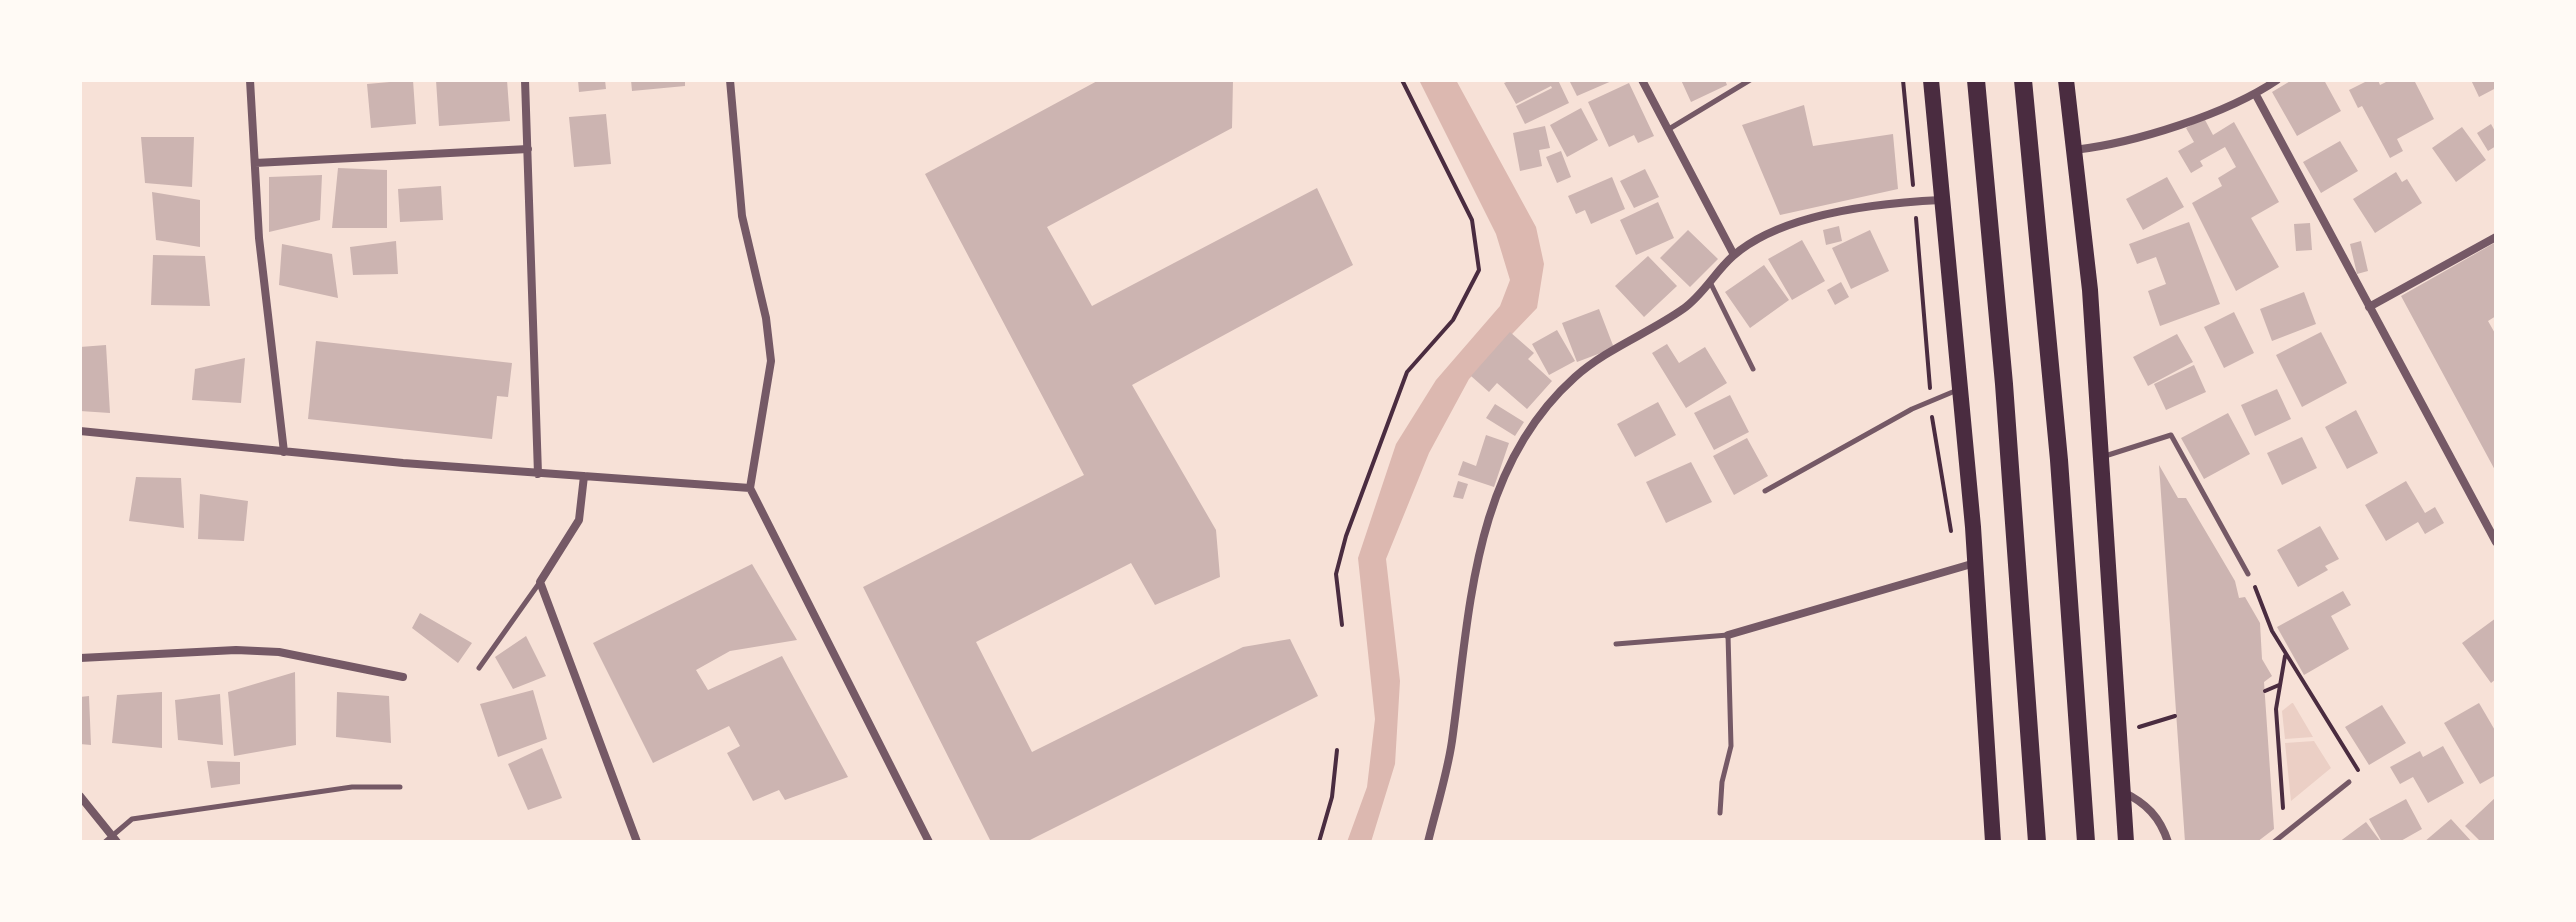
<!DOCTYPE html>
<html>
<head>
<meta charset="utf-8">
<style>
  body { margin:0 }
  #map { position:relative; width:2576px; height:922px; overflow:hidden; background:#f7e1d7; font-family:"Exo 2",sans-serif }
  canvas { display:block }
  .frame { position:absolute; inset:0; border:82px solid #fffaf5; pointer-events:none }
</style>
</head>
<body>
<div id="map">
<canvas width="2576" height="922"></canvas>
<div class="frame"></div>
</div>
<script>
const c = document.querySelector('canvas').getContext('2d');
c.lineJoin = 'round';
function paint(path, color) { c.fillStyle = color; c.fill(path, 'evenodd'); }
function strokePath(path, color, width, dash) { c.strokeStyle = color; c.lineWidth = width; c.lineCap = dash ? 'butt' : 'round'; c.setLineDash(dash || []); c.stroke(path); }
paint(new Path2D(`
  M2292,703H2293L2313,737L2285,739L2282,711Z
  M2314,741L2331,768L2291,801L2285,743Z`), '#ebcfc5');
paint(new Path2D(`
  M1419,80H1456L1536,227L1544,264L1537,308L1469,379L1429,453L1386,559L1400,681L1395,764L1371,842H1347L1367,787L1375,719L1358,558L1396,444L1436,380L1500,306L1510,280L1496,234Z`), '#dcb8b0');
paint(new Path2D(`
  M413,80L416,124L371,128L367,84Z
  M436,80H507L510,121L439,126Z
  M578,80H605L606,89L579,92Z
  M631,80H685V86L632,91Z
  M1099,80H1233L1232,128L1047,227L1092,306L1317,188L1353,265L1132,385L1216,530L1220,577L1155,605L1131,563L976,642L1032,752L1243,647L1290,639L1318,696L1026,842H991L863,587L1084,475L925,174Z
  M1511,80H1558L1569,103L1525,124L1516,106L1552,88L1551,86L1516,104L1504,83Z
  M1569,80H1614L1577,96Z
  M1681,80H1725L1727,85L1691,102Z
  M2292,80H2324L2341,111L2297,136L2272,92Z
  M2369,80H2378L2380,85L2390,80H2414L2434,119L2397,139L2403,151L2390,158L2362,106L2358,108L2349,90Z
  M2471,80H2496V88L2479,97Z
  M1629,83L1654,136L1638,143L1634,135L1609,147L1588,102Z
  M1804,105L1813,146L1893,134L1898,189L1780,215L1742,125Z
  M1581,108L1598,140L1567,157L1550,125Z
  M606,114L611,164L574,167L569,117Z
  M2204,118L2213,135L2234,122L2279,202L2251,218L2279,267L2236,291L2192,203L2222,186L2218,178L2236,167L2225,147L2200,161L2203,166L2191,173L2178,151L2194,142L2186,128Z
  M2491,124L2496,133V146L2488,151L2477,133Z
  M1545,126L1550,148L1539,150L1542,166L1520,171L1513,133Z
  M2462,127L2486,160L2456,182L2432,148Z
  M141,137H194L192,187L145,183Z
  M2340,141L2358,171L2321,193L2303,162Z
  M1561,151L1571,177L1557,183L1546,157Z
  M338,168L387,170V228H332Z
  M1645,169L1659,197L1634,208L1620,181Z
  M2396,172L2402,182L2407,179L2422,203L2375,233L2353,199Z
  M322,175L320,220L269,232V177Z
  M1612,177L1625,209L1591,224L1585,210L1576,214L1568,196Z
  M2167,177L2184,207L2143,230L2126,199Z
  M441,186L443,220L400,222L398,189Z
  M152,192L200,200V247L156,240Z
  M1658,202L1674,238L1636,255L1620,220Z
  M2189,222L2220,304L2160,326L2148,291L2166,284L2156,257L2137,264L2129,244Z
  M2310,223L2312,250L2296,251L2294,224Z
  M1839,226L1842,241L1826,245L1823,230Z
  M1688,230L1718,259L1690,287L1660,258Z
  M1870,230L1889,271L1851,289L1832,248Z
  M1802,240L1825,281L1792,300L1768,259Z
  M396,241L398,274L353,275L350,247Z
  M2361,241L2368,271L2357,274L2350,244Z
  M2496,242V316L2488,321L2496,335V472L2401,296Z
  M282,244L332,254L338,298L279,285Z
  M153,255L205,256L210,306L151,305Z
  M1648,256L1677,286L1644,317L1615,286Z
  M1764,265L1789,300L1750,328L1725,292Z
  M1841,282L1849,297L1835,305L1827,290Z
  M2304,292L2316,324L2272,341L2260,309Z
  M1599,309L1614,348L1577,362L1562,323Z
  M2234,312L2254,353L2224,368L2204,327Z
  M1557,330L1575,361L1549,375L1532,344Z
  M1510,332L1534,353L1528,359L1552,381L1527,409L1497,383L1489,392L1471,376Z
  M2321,332L2347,383L2302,407L2276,355Z
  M2177,334L2193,362L2148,386L2133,357Z
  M316,341L512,363L508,397L497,396L492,439L308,419Z
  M1667,344L1679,363L1705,347L1727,383L1686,408L1652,353Z
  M106,345L110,413L80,411V347Z
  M245,358L241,403L192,400L195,369Z
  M2194,365L2206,392L2166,410L2154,384Z
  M2277,389L2291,419L2255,436L2241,405Z
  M1730,395L1749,432L1714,450L1694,413Z
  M1658,402L1676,435L1635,457L1617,424Z
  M1495,404L1524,422L1515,436L1486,418Z
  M2356,410L2378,453L2347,469L2325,427Z
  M2228,413L2250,454L2204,479L2181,438Z
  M1486,435L1509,443L1494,487L1458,475L1463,461L1476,466Z
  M2302,437L2317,468L2282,485L2267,453Z
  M1747,438L1768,476L1734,495L1713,456Z
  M1691,462L1712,502L1666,523L1646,482Z
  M2159,465L2178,498H2186L2235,581L2239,598L2245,597L2260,623L2262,659L2272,676L2264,682L2274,829L2257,842H2185Z
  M136,477L181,478L184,528L129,521Z
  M1458,481L1468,484L1463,499L1453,497Z
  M2406,481L2425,513L2435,507L2444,523L2425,534L2418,522L2386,541L2365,505Z
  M200,494L248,501L244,541L198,539Z
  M2320,526L2339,559L2325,566L2328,570L2298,587L2277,550Z
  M752,564L797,640L730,651L696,670L708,690L782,656L848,777L785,800L779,790L753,801L727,753L740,746L729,726L653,763L593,643Z
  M2343,591L2351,605L2331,616L2349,649L2304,675L2277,627Z
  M420,613L472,643L458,663L412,628Z
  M2496,618V679L2491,683L2462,643Z
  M526,636L546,676L513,689L495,657Z
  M295,672L296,745L234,756L228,692Z
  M533,690L547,739L498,757L480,704Z
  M162,692V748L112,743L117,695Z
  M337,692L389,696L391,743L336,737Z
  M220,694L223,745L178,740L175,700Z
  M89,696L91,745L80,744V697Z
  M2479,703L2496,732V775L2480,784L2444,723Z
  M2382,705L2406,743L2369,765L2345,727Z
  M2443,746L2464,783L2428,803L2413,777L2400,784L2390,767L2420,751L2423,757Z
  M542,748L562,798L528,810L508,764Z
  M207,761L240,762V784L211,788Z
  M2496,797V842H2481L2465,826Z
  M2406,799L2422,829L2399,842H2382L2369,819Z
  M2451,819L2472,842H2424Z
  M2366,822L2381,842H2339Z`), '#ccb4b1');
strokePath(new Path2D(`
  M1903,80L1913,185
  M1916,218L1930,388
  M1932,417L1951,531
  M2255,587L2272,631L2358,770
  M1342,625L1336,574L1346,536L1407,372L1453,320L1479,270L1472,220L1402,80
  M2265,691L2279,685
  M2139,727L2175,716
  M2283,808L2276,709L2285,656
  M1319,842L1332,797L1337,750`), '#4a2c40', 4);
strokePath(new Path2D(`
  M1669,129L1750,80
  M1710,282L1753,369
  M2105,456L2171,435L2248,574
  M1765,491L1912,409L1955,391
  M1616,644L1728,635L1731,746L1722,782L1720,813
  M479,668L540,582
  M105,842L132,819L352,787H400
  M2274,842L2349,782`), '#755966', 5);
strokePath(new Path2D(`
  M250,80L259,238L284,452
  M525,80L538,474
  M730,80L742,216L766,318L771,361L750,488
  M1642,80L1734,255
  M2256,95L2496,542
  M2074,150C2135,143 2227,114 2277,80
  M255,163L528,149
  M2369,307L2496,237
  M80,431L403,463L750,488
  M584,476L579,520L540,582L637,842
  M750,488L929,842
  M1728,635L1975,563
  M80,658L236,650L279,652L403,677
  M2123,792C2146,803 2160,817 2168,842
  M80,796L117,842
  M1428,842C1436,809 1447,775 1452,741C1470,614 1471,470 1575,377C1606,349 1649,333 1683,309C1703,295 1715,272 1733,256C1782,213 1878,203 1941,200`), '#755966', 8);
strokePath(new Path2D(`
  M1931,80L1973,527L1993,842
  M2066,80L2090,290L2126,842`), '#4a2c40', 16);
strokePath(new Path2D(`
  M1976,80L2004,384L2037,842
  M2023,80L2059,460L2086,842`), '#4a2c40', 18);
</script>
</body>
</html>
